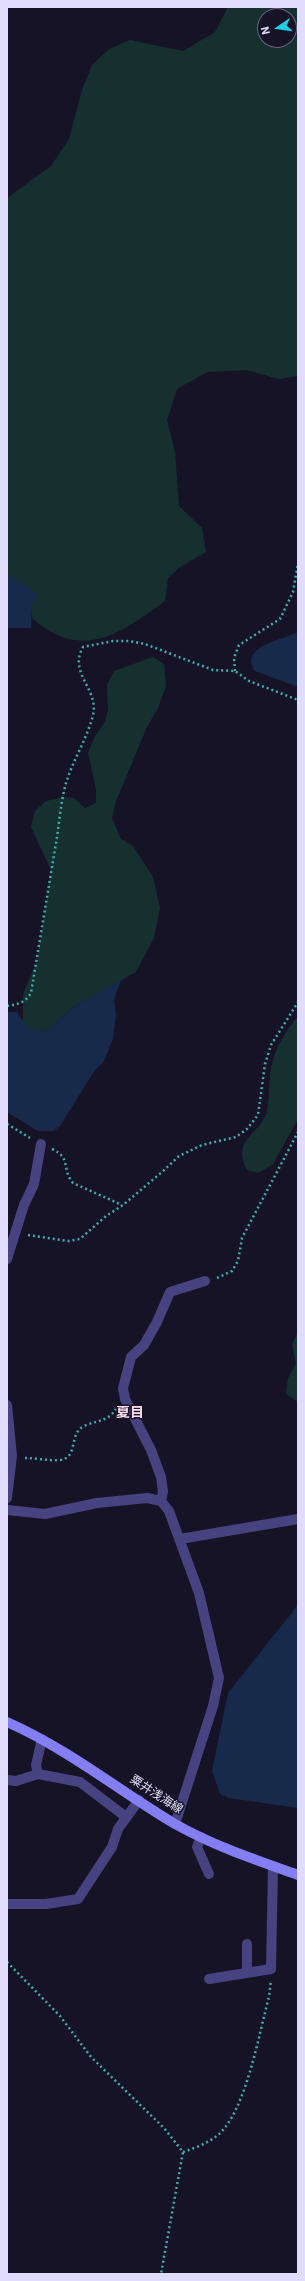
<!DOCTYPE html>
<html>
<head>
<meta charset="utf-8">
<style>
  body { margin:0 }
  #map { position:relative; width:305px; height:2281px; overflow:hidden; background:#171327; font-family:Roboto,sans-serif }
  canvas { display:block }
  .frame { position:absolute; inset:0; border:8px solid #e1dcfb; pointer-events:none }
  .north { position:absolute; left:257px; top:8px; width:40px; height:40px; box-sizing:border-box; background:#171327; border:1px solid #68637c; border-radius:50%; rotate:257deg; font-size:11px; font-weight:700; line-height:16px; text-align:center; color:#e1dcfb }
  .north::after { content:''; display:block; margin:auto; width:14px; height:18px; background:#1dcde7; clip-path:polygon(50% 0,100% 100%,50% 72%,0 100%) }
</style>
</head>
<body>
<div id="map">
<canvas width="305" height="2281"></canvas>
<div class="frame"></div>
<div class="north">N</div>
</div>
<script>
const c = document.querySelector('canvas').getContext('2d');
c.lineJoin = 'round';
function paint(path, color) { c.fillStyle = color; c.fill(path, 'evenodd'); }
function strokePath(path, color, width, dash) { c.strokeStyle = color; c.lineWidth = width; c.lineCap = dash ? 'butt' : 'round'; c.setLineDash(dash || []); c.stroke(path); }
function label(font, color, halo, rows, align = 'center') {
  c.font = font + ' Roboto,"Noto Sans JP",sans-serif'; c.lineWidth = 3; c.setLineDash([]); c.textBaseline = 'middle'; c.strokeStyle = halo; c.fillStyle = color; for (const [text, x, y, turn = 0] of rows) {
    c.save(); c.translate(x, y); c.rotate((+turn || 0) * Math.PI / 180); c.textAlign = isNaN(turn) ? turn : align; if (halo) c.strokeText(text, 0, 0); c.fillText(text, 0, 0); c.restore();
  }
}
paint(new Path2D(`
  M228,7H298V376L279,379L246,370L207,372L177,389L167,420L175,452L179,506L202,528L206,552L180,567L168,578L165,601C120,634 82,662 32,618C32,599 21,585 7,573V198L51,166L69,139L82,90L92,65L109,49L130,40L183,51L215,32ZM265,16H289V40H265Z
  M153,657L164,664L166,686L158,708L147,727L116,801L112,818L121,839L133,846L153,877L160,908L154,938L136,972L73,1007L47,1031L34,1030L23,1024V994L37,962L51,870L31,827L35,811L46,801L64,797L74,798L85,808L96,803V789L88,753L95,736L105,722L108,709L107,685L114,671Z
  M298,1016V1119L273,1164L258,1173L247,1170C231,1138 261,1135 267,1111C270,1096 268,1079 272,1064C276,1046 286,1031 298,1016Z
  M298,1332V1402L286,1394L288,1378L296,1364L292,1344Z`), '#163030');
paint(new Path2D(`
  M7,573L37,594L32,605L31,628H7Z
  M298,632V687L255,671C239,646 283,640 298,632Z
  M121,980L114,999L116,1014L113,1039L103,1063L95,1070L60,1126L54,1131H38L7,1112V1012H17C24,1026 31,1030 47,1031L73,1007Z
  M298,1605V1808L229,1798L220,1794L212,1771L228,1693Z`), '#172a4c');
strokePath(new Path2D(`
  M235,671L234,658L239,645L280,619L293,592L298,563
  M7,1006C18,1004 25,1003 31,993C39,945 47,897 55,849C59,828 60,804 66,783C73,760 87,739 93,715C99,689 68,673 83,647L113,641H129L145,644L213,670L235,671L249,681L298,700
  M7,1124L30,1138
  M52,1149C72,1158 61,1169 73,1183L122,1205
  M28,1235L68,1241L80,1239L106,1216L123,1205L162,1172L179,1156L202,1145L236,1137L247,1129L258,1115L265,1064L271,1045L298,1002
  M217,1278L232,1271L238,1261L242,1238L298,1132
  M25,1458C36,1458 48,1461 59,1460C79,1459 68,1434 84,1426C97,1420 107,1422 116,1409
  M7,1962L60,2016L91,2057L164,2128L183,2152L161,2274
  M183,2152C195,2148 208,2143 218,2135C246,2111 259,2033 269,1997L271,1980`), '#3daeaa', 2.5, [2, 3]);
strokePath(new Path2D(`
  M7,1259L24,1205L34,1184L41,1144
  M7,1405L12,1456L7,1498
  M161,1501L163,1492L161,1477L151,1450L125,1399L123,1388L131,1357L144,1345L157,1322L170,1292L205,1281
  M7,1510L45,1514L97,1503L147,1498L161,1501L169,1511L199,1593L219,1678L213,1706L175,1824
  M180,1539L298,1519
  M38,1774L36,1765L42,1739
  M7,1780L16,1781L38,1774L80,1782L126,1817
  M201,1837L197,1847L209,1874
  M7,1904H46L78,1899L112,1847L118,1829L139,1800
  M247,1973V1944
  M209,1979L271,1969L273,1866`), '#474381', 10);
strokePath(new Path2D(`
  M7,1722C68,1749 118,1790 175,1824C214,1846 256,1860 298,1875`), '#837ef1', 10);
label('12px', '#e1dcfb', '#171327', [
  ["粟井浅海線",156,1795,33]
]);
label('bold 14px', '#fcdef0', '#171327', [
  ["夏目",130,1413]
]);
</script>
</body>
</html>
